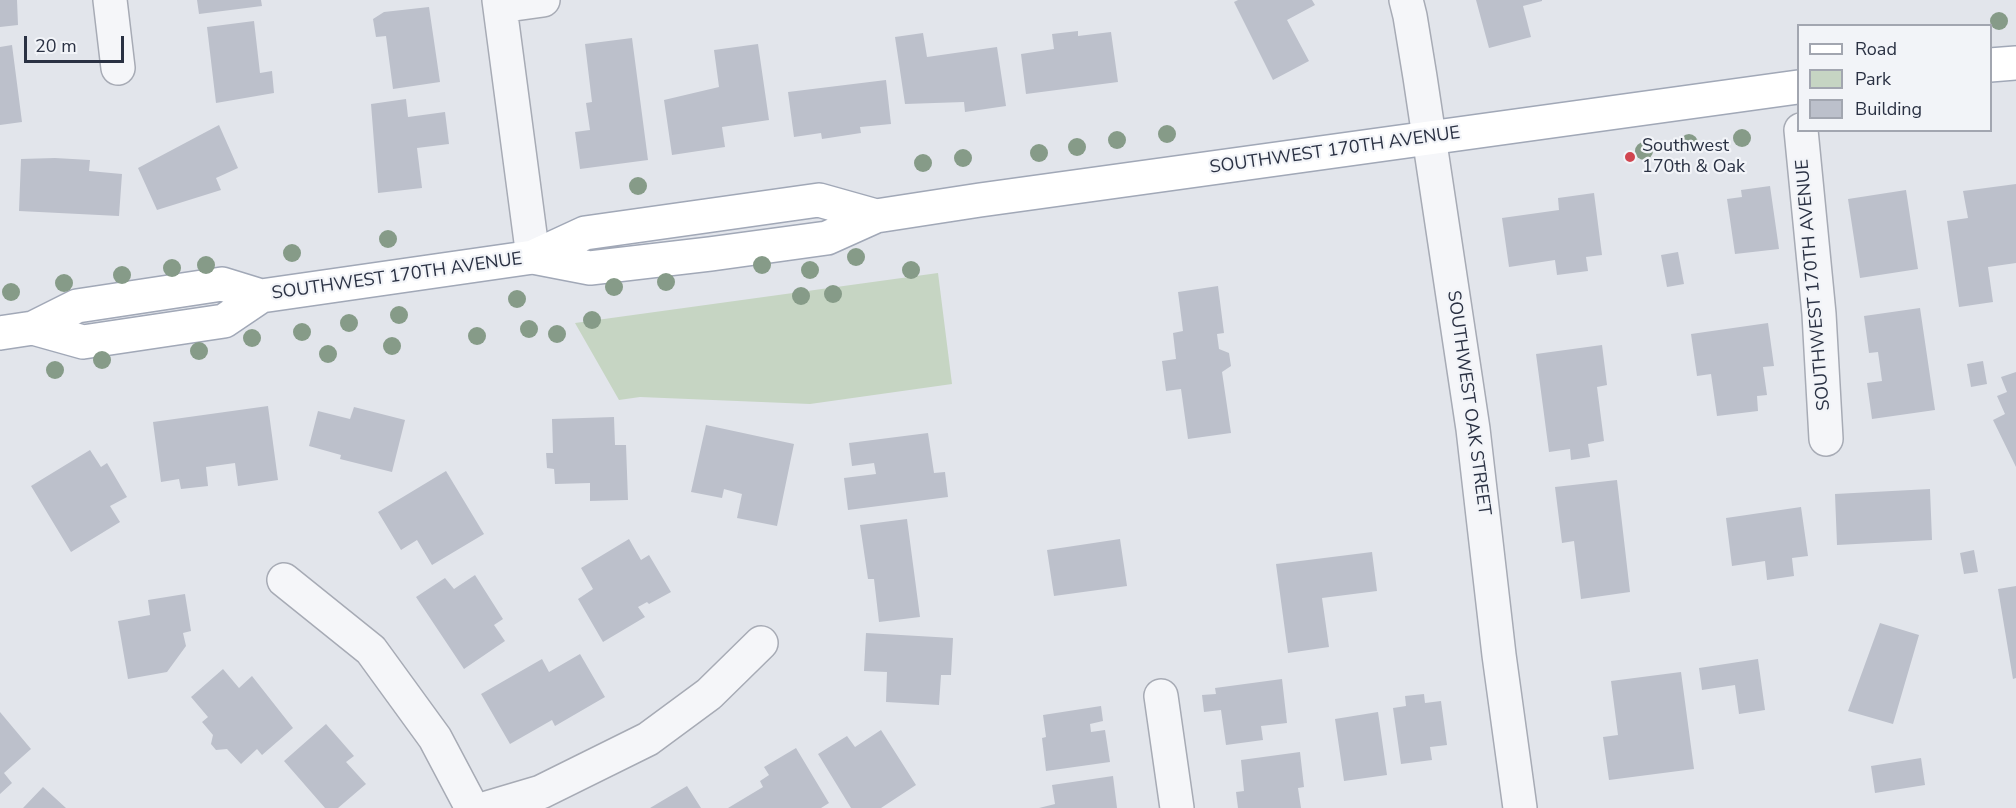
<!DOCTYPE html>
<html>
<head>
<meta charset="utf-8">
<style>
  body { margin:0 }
  #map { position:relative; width:2016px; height:808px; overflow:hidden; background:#e2e5eb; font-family:"Nunito Sans",sans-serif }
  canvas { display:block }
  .legend { position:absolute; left:1797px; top:24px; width:195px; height:108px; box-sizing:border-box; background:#f2f4f8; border:2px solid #a2a6b0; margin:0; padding:8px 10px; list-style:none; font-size:18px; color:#2a3143 }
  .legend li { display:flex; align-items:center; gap:12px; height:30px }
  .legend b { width:30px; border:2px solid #a2a6b0 }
  .scale { position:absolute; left:24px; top:36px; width:100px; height:27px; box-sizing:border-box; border:3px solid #2a3143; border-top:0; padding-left:8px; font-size:18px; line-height:21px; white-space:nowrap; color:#2a3143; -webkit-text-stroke:4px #f2f4f8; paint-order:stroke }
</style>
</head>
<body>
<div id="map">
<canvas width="2016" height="808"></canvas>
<ul class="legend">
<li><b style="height:8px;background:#fff"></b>Road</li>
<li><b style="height:16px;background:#c6d5c3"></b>Park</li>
<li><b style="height:16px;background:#bcc0cb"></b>Building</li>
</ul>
<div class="scale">20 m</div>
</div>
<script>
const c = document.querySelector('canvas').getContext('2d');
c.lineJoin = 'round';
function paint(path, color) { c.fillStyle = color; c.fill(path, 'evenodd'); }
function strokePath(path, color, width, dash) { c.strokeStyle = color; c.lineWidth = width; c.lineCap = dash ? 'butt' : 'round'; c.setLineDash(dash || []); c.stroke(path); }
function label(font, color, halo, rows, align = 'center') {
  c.font = font + ' "Nunito Sans",sans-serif'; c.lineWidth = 4.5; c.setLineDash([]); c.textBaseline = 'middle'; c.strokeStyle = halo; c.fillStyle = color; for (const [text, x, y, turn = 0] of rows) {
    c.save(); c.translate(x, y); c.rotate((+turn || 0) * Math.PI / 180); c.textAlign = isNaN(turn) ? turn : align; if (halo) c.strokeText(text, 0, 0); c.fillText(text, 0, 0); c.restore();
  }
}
paint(new Path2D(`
  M938,273L952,384L810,404L640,397L619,400L575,323Z`), '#c6d5c3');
paint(new Path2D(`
  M0,0H17L18,25L0,27Z
  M197,0H261L262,6L199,14Z
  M1238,0H1312L1315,5L1287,20L1309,61L1273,80L1234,2Z
  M1476,0H1542V1L1523,6L1531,37L1489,48Z
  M429,7L440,82L393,89L386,36L376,37L373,19L384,12Z
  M254,21L260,73L272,71L274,93L216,103L207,27Z
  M1078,31V36L1111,32L1118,82L1026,94L1021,54L1054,49L1052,34Z
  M923,33L927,57L997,47L1006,106L965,112L964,102L905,104L895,37Z
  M632,38L648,160L580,169L575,132L590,130L586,103L592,102L585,44Z
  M758,44L769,120L722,127L725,147L672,155L664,100L719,87L714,50Z
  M12,45L22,122L0,125V47Z
  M886,80L891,124L860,127L861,133L822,139L821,133L794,137L788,92Z
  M406,99L408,117L445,112L449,144L417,148L422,188L378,193L371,104Z
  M219,125L238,168L216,178L221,190L157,210L138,168Z
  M55,158L90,160L89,171L122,174L119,216L19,211L21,159Z
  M2016,184V263L1988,267L1993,302L1959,307L1947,221L1968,218L1963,191Z
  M1770,186L1779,249L1735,254L1727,199L1742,197L1741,190Z
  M1906,190L1918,269L1860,278L1848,199Z
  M1594,193L1602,255L1586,257L1588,271L1557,275L1555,260L1509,267L1502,218L1559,210L1558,198Z
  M1678,252L1684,284L1667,287L1661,255Z
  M1218,286L1224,333L1217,334L1219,349L1229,353L1231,366L1222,372L1231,433L1188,439L1181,389L1166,391L1162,361L1176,359L1173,333L1183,331L1178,292Z
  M1920,308L1935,410L1872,419L1867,383L1882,381L1878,352L1869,353L1864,316Z
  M1768,323L1774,366L1763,367L1767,395L1757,396L1758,411L1717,416L1711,374L1697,376L1691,334Z
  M1602,345L1607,385L1597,387L1604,441L1588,444L1590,457L1571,460L1570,449L1549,452L1536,354Z
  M1983,361L1987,384L1971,387L1967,364Z
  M2016,372V467L1993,420L2005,414L1997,396L2007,392L2001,377Z
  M268,406L278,480L238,486L235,463L206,467L208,486L181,489L179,479L161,482L153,422Z
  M354,407L405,420L392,472L340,459L341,455L309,446L318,411L350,419Z
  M614,417L615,445H626L628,500L590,501V483L555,484L554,469L547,468L546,453H553L552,419Z
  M706,425L794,444L777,526L737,518L742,494L724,489L722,498L691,492Z
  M928,433L934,473L945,472L948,497L848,510L844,478L876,474L874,463L852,466L849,443Z
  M90,450L101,467L107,463L127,497L110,506L120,522L71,552L31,486Z
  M446,471L484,534L432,565L417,540L401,550L378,512Z
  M1617,480L1630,592L1581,599L1574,541L1562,543L1555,487Z
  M1930,489L1932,540L1837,545L1835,494Z
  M1801,507L1808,556L1792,558L1794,576L1767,580L1765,561L1732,566L1726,518Z
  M907,519L920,617L879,622L874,579H868L860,525Z
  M629,539L641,560L649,555L671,592L649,604L647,602L638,607L645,617L603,642L578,599L593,589L581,568Z
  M1120,539L1127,586L1054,596L1047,550Z
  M1974,550L1978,572L1964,574L1960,553Z
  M1372,552L1377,591L1322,598L1329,647L1288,653L1276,564Z
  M475,575L503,619L494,625L505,641L464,669L416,597L445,578L454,589Z
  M2016,586V678L2013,679L1998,589Z
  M185,594L191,631L183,633L186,646L167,672L128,679L118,621L150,615L148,600Z
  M1880,623L1919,635L1893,724L1848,711Z
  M866,633L953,638L951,675H941L939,705L886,702L887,672L864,671Z
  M580,654L605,697L555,726L552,720L510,744L481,694L542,659L549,672Z
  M1758,659L1765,710L1739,714L1735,685L1702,690L1699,668Z
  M223,669L239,688L252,676L293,728L262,755L257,749L241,764L227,749L216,750L211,744L213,735L202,722L208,717L191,697Z
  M1681,672L1694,769L1609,780L1603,737L1618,735L1611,681Z
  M1282,679L1287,723L1261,726L1263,740L1226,745L1221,710L1204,712L1202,695L1216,694L1215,688Z
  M1424,694L1425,703L1441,701L1447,745L1430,747L1432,760L1401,764L1393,708L1406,706L1405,696Z
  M1101,706L1103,721L1090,724L1091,732L1105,730L1110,762L1046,771L1042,738L1046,737L1043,715Z
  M0,712L31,749L4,773L12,783L0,794Z
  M1378,712L1387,775L1344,781L1335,719Z
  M326,724L354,756L346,762L366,784L338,808H325L284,761Z
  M881,730L916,785L881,808H851L818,754L847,736L855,747Z
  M796,748L829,803L821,808H728L763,787L760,781L769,775L764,767Z
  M1300,752L1304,787L1298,788L1301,808H1238L1236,792L1244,791L1241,760Z
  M1921,758L1925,785L1875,793L1871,766Z
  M1113,776L1117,808H1039L1055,804L1052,785Z
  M687,786L701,808H650Z
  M43,787L66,808H23Z`), '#bcc0cb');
const minor = new Path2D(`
  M110,0L118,68
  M499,0L533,257
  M1406,0L1410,16L1420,77L1473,429L1499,655L1520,808
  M500,6L543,0
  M1801,130L1819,314L1826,439
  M284,580L371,650L435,738L472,808
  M1161,696L1177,808
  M487,808L541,792L648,739L709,694L761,643`);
const major = new Path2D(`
  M1990,65L2016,63
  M533,257L590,268L710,254L827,238L876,216L980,200L1798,87
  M33,328L83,342L224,321L261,296L533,257L585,233L819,200L876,216
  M0,333L33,328L77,306L222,284L261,296`);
strokePath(minor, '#a7abb5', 36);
strokePath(major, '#a1a8b7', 36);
strokePath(minor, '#f5f6f9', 33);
strokePath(major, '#fff', 33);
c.fillStyle = '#869b88';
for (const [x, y] of [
  [1999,21],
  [1167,134],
  [1742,138],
  [1117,140],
  [1689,143],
  [1077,147],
  [1644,151],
  [1039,153],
  [963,158],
  [923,163],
  [638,186],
  [388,239],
  [292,253],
  [856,257],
  [206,265],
  [762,265],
  [172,268],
  [810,270],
  [911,270],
  [122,275],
  [666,282],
  [64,283],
  [614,287],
  [11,292],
  [833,294],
  [801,296],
  [517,299],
  [399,315],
  [592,320],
  [349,323],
  [529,329],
  [302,332],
  [557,334],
  [477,336],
  [252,338],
  [392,346],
  [199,351],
  [328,354],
  [102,360],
  [55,370]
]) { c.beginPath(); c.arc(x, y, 9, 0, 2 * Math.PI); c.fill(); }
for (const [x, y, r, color] of [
  [1630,157,6,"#d14650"]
]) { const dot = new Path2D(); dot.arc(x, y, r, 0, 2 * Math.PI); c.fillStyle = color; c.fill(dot); strokePath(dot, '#f2f4f8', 2); }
label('18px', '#2a3143', '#f2f4f8', [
  ["Southwest",1642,147],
  ["170th & Oak",1642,168]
], 'left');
label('18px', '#2a3143', '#f2f4f8', [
  ["SOUTHWEST 170TH AVENUE",1335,151,-8],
  ["SOUTHWEST 170TH AVENUE",397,277,-8],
  ["SOUTHWEST 170TH AVENUE",1814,285,-95],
  ["SOUTHWEST OAK STREET",1468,403,82]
]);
</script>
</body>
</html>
